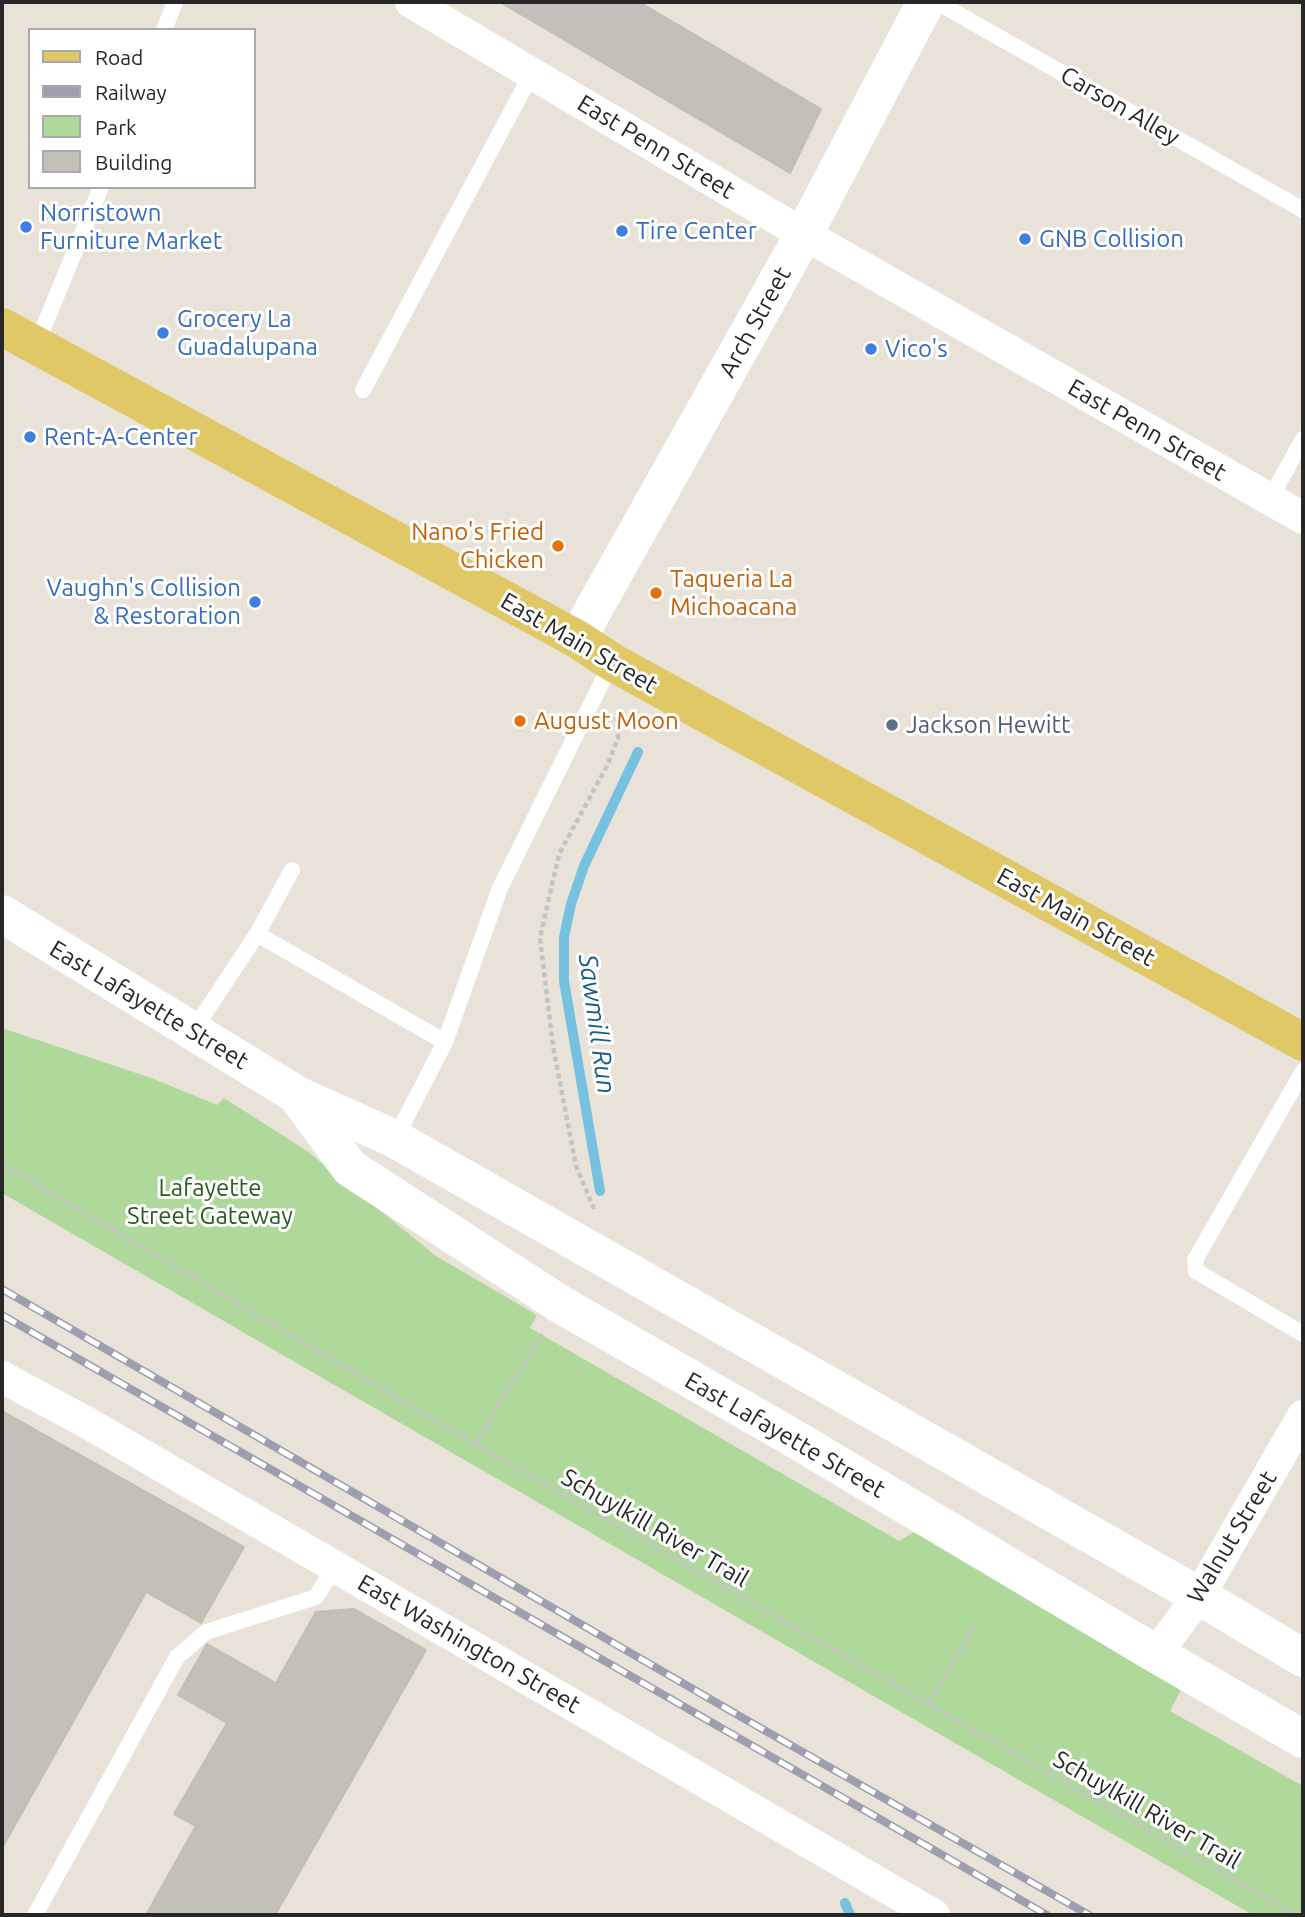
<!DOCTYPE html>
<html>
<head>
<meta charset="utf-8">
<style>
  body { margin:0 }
  #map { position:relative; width:1305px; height:1917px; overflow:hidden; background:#e8e2d9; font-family:Ubuntu,sans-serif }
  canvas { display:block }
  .frame { position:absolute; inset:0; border:4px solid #272727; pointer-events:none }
  .legend { position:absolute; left:28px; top:28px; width:228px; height:161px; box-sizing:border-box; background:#fff; border:2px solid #a9a9a9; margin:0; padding:9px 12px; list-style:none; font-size:21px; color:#272727 }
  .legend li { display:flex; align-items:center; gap:14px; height:35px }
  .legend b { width:35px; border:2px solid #a9a9a9 }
</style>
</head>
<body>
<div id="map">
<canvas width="1305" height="1917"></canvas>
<div class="frame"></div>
<ul class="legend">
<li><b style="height:9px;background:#e0c866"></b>Road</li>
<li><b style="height:9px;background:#9d9faf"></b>Railway</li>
<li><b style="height:19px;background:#aed99b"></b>Park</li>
<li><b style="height:19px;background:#c3bfb9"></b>Building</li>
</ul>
</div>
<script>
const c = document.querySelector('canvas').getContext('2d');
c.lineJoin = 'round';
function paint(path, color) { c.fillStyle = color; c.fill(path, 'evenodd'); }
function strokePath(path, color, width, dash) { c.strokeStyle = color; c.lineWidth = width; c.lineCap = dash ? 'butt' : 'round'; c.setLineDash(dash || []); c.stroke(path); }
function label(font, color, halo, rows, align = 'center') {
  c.font = font + ' Ubuntu,sans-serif'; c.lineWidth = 6; c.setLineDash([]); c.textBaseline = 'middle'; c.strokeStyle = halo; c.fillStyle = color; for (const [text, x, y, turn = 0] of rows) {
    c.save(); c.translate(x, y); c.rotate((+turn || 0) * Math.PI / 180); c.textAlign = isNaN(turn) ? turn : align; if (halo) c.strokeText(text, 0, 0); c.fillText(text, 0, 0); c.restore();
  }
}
paint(new Path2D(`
  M2,1028L154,1079L217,1105L224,1098L307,1151L436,1256L537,1315L530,1328L899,1541L914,1532L1183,1686L1170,1711L1303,1786V1915H1253L2,1193Z`), '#aed99b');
strokePath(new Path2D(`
  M600,1191L564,981V937L571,904L584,866L638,752
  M845,1903L850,1915`), '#76c1e0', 10);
const building = new Path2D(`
  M500,2H639L821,109L790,173Z
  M2,1411L244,1547L201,1623L146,1592L2,1848Z
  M354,1609L426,1650L275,1915H146L196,1826L174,1814L227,1723L178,1695L207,1644L276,1683L316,1612Z`);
paint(building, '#c3bfb9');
strokePath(building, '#c3beb4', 2);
strokePath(new Path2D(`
  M2,1164L475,1444L1296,1915
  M594,1209L576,1166L553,1046L540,938L559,854L607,766L618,738L616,716
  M475,1444L542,1334
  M929,1704L976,1623`), '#c3c3c3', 4.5, [5, 3.5]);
strokePath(new Path2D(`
  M937,2L1303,210
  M164,30L175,2
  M36,346L101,187
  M363,390L532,73
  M1270,499L1303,439
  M292,870L257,934L445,1042
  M193,1031L257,934
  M1303,1071L1195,1260L1196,1271L1303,1334
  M395,1139L445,1042L500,888L612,662
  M35,1915L177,1657L206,1632L316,1597L335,1566`), '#fff', 16);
strokePath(new Path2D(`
  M411,2L774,217L1303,518
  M2,1377L86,1422L934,1915
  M1156,1654L1199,1596L1303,1416`), '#fff', 32);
strokePath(new Path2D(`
  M577,639L804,234L926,2
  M2,914L297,1095L395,1139L1199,1596L1303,1658
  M298,1097L350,1168L560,1304L788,1435L1156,1654L1303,1739`), '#fff', 38);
strokePath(new Path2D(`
  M2,327L577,639L612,662L1303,1042`), '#e0c866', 38);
const rail = new Path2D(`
  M2,1289L743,1718L1089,1915
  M2,1315L1047,1915`);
strokePath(rail, '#9d9faf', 8);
strokePath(rail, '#fff', 5, [16]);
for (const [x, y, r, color] of [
  [26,227,7,"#3f7fe0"],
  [622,231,7,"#3f7fe0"],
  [1025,239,7,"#3f7fe0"],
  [163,333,7,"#3f7fe0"],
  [871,349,7,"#3f7fe0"],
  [30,437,7,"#3f7fe0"],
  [558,546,7,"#e8710a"],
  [656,593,7,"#e8710a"],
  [255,602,7,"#3f7fe0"],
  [520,721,7,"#e8710a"],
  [892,725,7,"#5c6f8a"]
]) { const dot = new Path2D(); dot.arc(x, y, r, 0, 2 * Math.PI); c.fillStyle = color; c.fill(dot); strokePath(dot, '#fff', 2.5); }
label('24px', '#272727', '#fff', [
  ["Carson Alley",1120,106,30],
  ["East Penn Street",656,147,31],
  ["Arch Street",755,322,-61],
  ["East Penn Street",1147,430,30],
  ["East Main Street",579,643,30],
  ["East Main Street",1076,917,29],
  ["East Lafayette Street",149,1005,31],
  ["East Lafayette Street",785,1435,30],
  ["Schuylkill River Trail",655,1528,30],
  ["Walnut Street",1232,1537,-59],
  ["East Washington Street",469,1644,30],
  ["Schuylkill River Trail",1147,1810,30]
]);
label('24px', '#366cbe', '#fff', [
  ["Norristown",40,213],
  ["Furniture Market",40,241],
  ["Tire Center",636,231],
  ["GNB Collision",1039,239],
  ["Grocery La",177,319],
  ["Guadalupana",177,347],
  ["Vico's",885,349],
  ["Rent-A-Center",44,437],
  ["Vaughn's Collision",241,588,"right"],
  ["& Restoration",241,616,"right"]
], 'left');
label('24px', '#c56008', '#fff', [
  ["Nano's Fried",544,532,"right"],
  ["Chicken",544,560,"right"],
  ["Taqueria La",670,579],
  ["Michoacana",670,607],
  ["August Moon",534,721]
], 'left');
label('24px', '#4e5e75', '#fff', [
  ["Jackson Hewitt",906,725]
], 'left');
label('24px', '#2a5a20', '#fff', [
  ["Lafayette",210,1188],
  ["Street Gateway",210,1216]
]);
label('italic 26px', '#1b5e87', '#fff', [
  ["Sawmill Run",597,1024,82]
]);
</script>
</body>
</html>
